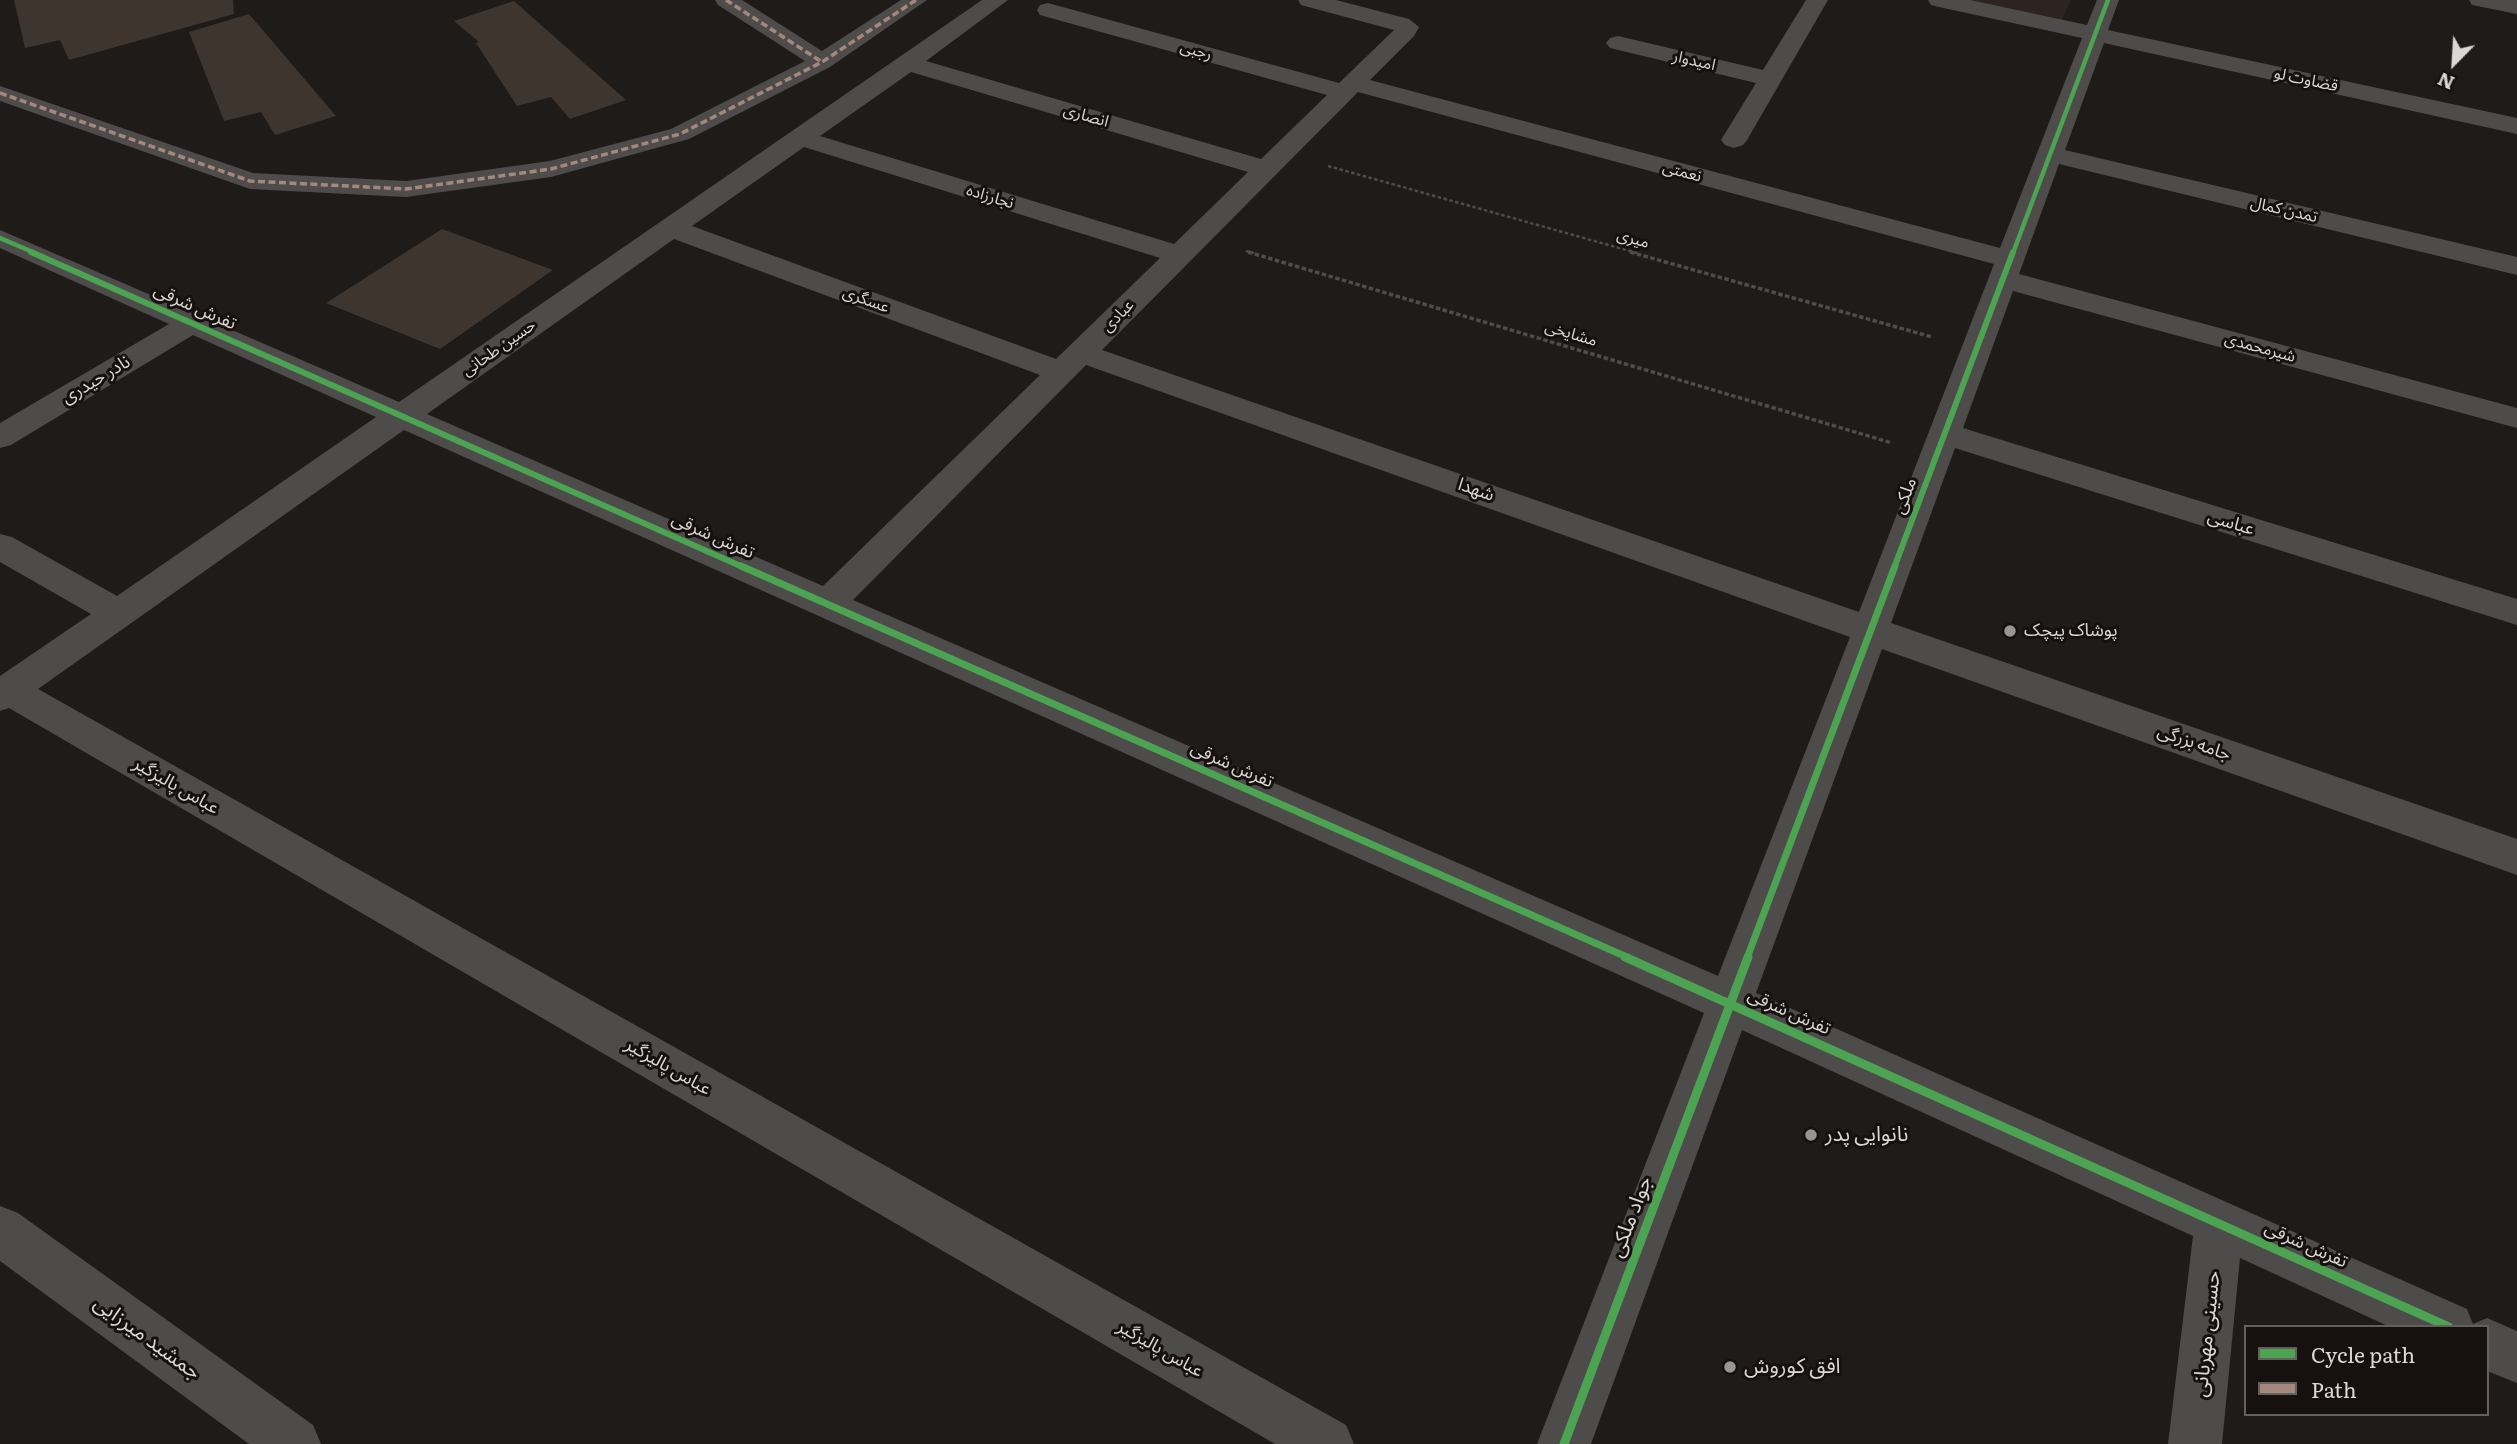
<!DOCTYPE html>
<html>
<head>
<meta charset="utf-8">
<style>
  body { margin:0 }
  #map { position:relative; width:2517px; height:1444px; overflow:hidden; background:#1e1b19; font-family:Literata,serif }
  canvas { display:block }
  .legend { position:absolute; left:2244px; top:1325px; width:245px; height:91px; box-sizing:border-box; background:#16110f; border:2px solid #64605e; margin:0; padding:9px 12px; list-style:none; font-size:21px; color:#dad7d5 }
  .legend li { display:flex; align-items:center; gap:14px; height:35px }
  .legend b { width:35px; border:2px solid #64605e }
  .north { position:absolute; left:2419px; top:28px; width:70px; height:70px; -webkit-text-stroke:5px #16110f; paint-order:stroke; rotate:204deg; font-size:19px; font-weight:700; line-height:28px; text-align:center; color:#dad7d5 }
  .north::after { content:''; display:block; margin:auto; width:24px; height:32px; background:#dad7d5; clip-path:polygon(50% 0,100% 100%,50% 72%,0 100%) }
</style>
</head>
<body>
<div id="map">
<canvas width="2517" height="1444"></canvas>
<ul class="legend">
<li><b style="height:9px;background:#4ca352"></b>Cycle path</li>
<li><b style="height:9px;background:#a5887d"></b>Path</li>
</ul>
<div class="north">N</div>
</div>
<script>
const c = document.querySelector('canvas').getContext('2d');
c.lineJoin = 'round';
function paint(path, color) { c.fillStyle = color; c.fill(path, 'evenodd'); }
function strokePath(path, color, width, dash) { c.strokeStyle = color; c.lineWidth = width; c.lineCap = dash ? 'butt' : 'round'; c.setLineDash(dash || []); c.stroke(path); }
function label(font, color, halo, rows, align = 'center') {
  c.font = font + ' Literata,"Noto Sans Arabic",serif'; c.lineWidth = 6; c.setLineDash([]); c.textBaseline = 'middle'; c.strokeStyle = halo; c.fillStyle = color; for (const [text, x, y, turn = 0] of rows) {
    c.save(); c.translate(x, y); c.rotate((+turn || 0) * Math.PI / 180); c.textAlign = isNaN(turn) ? turn : align; if (halo) c.strokeText(text, 0, 0); c.fillText(text, 0, 0); c.restore();
  }
}
paint(new Path2D(`
  M1966,0H2071L2062,20Z`), '#2d2420');
paint(new Path2D(`
  M14,0H233L234,14L69,60L60,40L25,48Z
  M514,1L626,100L570,119L551,97L517,106L476,43L479,42L454,21Z
  M249,14L336,116L275,135L261,112L224,121L189,32Z
  M442,229L553,270L440,349L326,303Z`), '#3e352e');
strokePath(new Path2D(`
  M1328,166L1637,253
  M1246,251L1254,253`), '#4e4c4c', 2.5, [3.5, 2.5]);
strokePath(new Path2D(`
  M1248,252L1892,443
  M1630,252L1932,337`), '#4e4c4c', 3.5, [4.5, 2.5]);
paint(new Path2D(`
  M715,0H742L822,51L901,0H927L830,67L689,139L551,177L406,197L250,189L0,101V86L253,173L406,181L550,161L671,129L805,61L718,5Z
  M982,0H1008L926,61L1261,159L1327,95L1040,15L1037,10L1040,5L1048,3L1339,83L1394,30L1301,5L1298,0H1336L1409,19L1419,27L1414,36L1370,80L2000,248L2082,38L1939,7L1931,5L1928,0H1970L2087,25L2097,0H2119L2108,30L2517,118V134L2104,43L2065,150L2517,257V275L2059,164L2019,274L2517,408V428L2013,291L1963,428L2517,599V625L1955,448L1891,623L2517,839V875L1882,649L1756,993L2467,1309L2473,1324L2487,1318L2517,1331V1383L2487,1371V1327H2390L2240,1258L2222,1444H2168L2193,1236L1742,1030L1591,1444H1537L1704,1013L404,430L38,689L1346,1425L1354,1444H1275L9,708L0,711V676L91,614L0,562V534L12,537L117,596L376,417L193,335L11,445L0,448V423L169,324L0,248V230L399,402ZM911,72L1248,172L1174,244L820,136ZM1358,92L1994,264L1859,612L1102,350ZM804,147L1160,258L1056,359L692,226ZM674,239L1040,375L823,586L427,414ZM1086,365L1850,637L1718,976L853,600Z
  M1806,0H1828L1747,140L1743,145L1734,148L1725,145L1721,140L1756,83L1610,48L1606,43L1610,38L1618,36L1763,70Z
  M2469,0H2517V14L2472,5Z
  M0,1206L18,1213L313,1425L321,1444H249L0,1261Z`), '#4e4c4b');
strokePath(new Path2D(`
  M726,0L822,62
  M0,93L250,181L406,189L551,169L680,134L822,62L916,0`), '#a5887d', 3.5, [7, 3.5]);
strokePath(new Path2D(`
  M0,238L35,253
  M2013,253L2108,0`), '#4ca352', 4.5);
strokePath(new Path2D(`
  M31,252L745,568
  M1894,568L2013,252`), '#4ca352', 6);
strokePath(new Path2D(`
  M741,566L1629,958
  M1747,958L1895,566`), '#4ca352', 7);
strokePath(new Path2D(`
  M1625,957L2449,1327
  M1564,1444L1748,957`), '#4ca352', 9);
for (const [x, y, r, color] of [
  [2010,631,7,"#989593"],
  [1811,1135,7,"#989593"],
  [1730,1367,7,"#989593"]
]) { const dot = new Path2D(); dot.arc(x, y, r, 0, 2 * Math.PI); c.fillStyle = color; c.fill(dot); strokePath(dot, '#16110f', 2.5); }
label('16px', '#dad7d5', '#16110f', [
  ["رجبی",1196,51,16],
  ["امیدوار",1694,61,13],
  ["قضاوت لو",2306,80,12],
  ["انصاری",1086,116,16],
  ["نعمتی",1682,172,15],
  ["نجارزاده",990,197,17],
  ["تمدن کمال",2284,210,13],
  ["میری",1633,239,16],
  ["عسگری",866,300,20],
  ["عبادی",1118,316,-45],
  ["مشایخی",1571,334,17],
  ["حسین طحانی",499,348,-35],
  ["شیرمحمدی",2260,348,15]
]);
label('18px', '#dad7d5', '#16110f', [
  ["تفرش شرقی",195,307,24],
  ["نادر حیدری",96,380,-31],
  ["شهدا",1476,490,19],
  ["ملکی",1905,496,-69],
  ["عباسی",2231,523,17],
  ["تفرش شرقی",713,536,24],
  ["جامه بزرگی",2194,743,19],
  ["تفرش شرقی",1232,765,24],
  ["عباس پالیزگیر",176,786,30],
  ["تفرش شرقی",1789,1012,24],
  ["عباس پالیزگیر",668,1067,30],
  ["تفرش شرقی",2306,1245,24],
  ["عباس پالیزگیر",1160,1349,30]
]);
label('18px', '#dad7d5', '#16110f', [
  ["پوشاک پیچک",2024,631]
], 'left');
label('21px', '#dad7d5', '#16110f', [
  ["نانوایی پدر",1825,1135],
  ["افق کوروش",1744,1367]
], 'left');
label('21px', '#dad7d5', '#16110f', [
  ["جواد ملکی",1631,1217,-69],
  ["حسینی مهربانی",2207,1334,-84],
  ["جمشید میرزایی",147,1338,36]
]);
</script>
</body>
</html>
